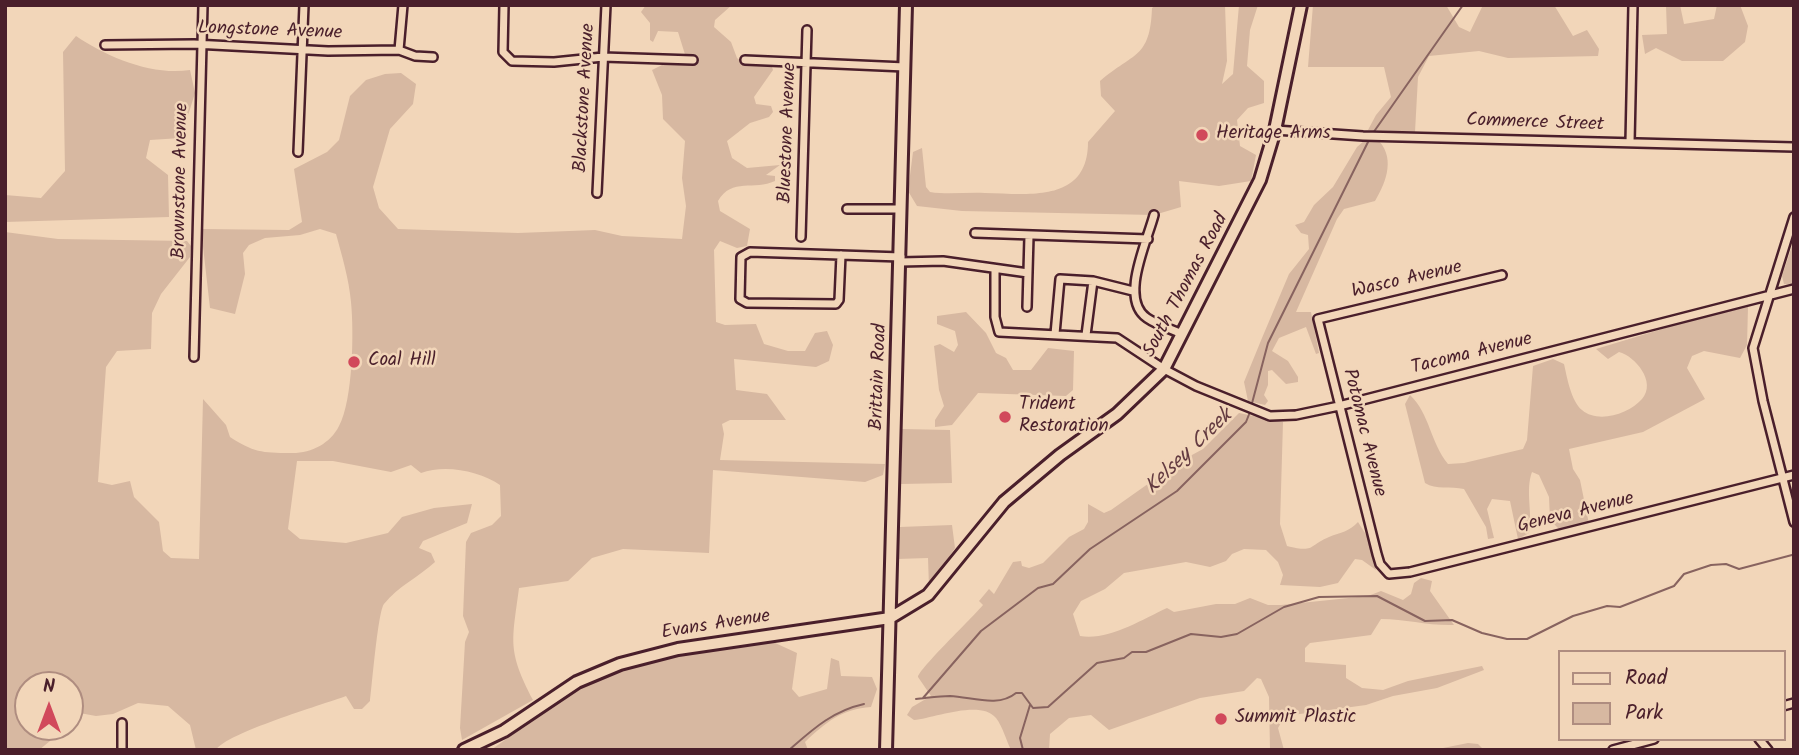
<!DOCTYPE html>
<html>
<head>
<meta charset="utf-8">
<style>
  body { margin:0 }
  #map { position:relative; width:1799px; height:755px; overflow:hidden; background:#f2d6b9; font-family:Kalam,sans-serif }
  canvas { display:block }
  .frame { position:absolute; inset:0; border:7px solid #4a1f2b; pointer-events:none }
  .legend { position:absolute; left:1558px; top:650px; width:228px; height:91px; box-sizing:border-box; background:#f2d6b9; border:2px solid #af8d80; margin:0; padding:9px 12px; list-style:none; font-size:21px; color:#4a1f2b }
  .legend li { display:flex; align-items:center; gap:14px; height:35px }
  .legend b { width:35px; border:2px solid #af8d80 }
  .north { position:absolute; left:14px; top:671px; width:70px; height:70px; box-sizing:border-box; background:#f2d6b9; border:2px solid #af8d80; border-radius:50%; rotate:0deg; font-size:19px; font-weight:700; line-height:28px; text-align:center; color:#4a1f2b }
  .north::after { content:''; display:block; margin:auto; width:24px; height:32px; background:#d1495b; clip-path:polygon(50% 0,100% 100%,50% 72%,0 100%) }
</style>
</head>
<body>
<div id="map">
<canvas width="1799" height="755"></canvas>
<div class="frame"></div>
<ul class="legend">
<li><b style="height:9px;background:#f2d6b9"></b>Road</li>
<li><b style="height:19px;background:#d7b8a1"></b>Park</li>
</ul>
<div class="north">N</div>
</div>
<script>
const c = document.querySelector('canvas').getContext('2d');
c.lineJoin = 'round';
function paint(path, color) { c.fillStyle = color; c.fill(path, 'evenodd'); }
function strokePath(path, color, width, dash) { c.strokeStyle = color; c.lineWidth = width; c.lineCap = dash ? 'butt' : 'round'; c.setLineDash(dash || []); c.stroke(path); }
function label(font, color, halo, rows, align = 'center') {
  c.font = font + ' Kalam,sans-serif'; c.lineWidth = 5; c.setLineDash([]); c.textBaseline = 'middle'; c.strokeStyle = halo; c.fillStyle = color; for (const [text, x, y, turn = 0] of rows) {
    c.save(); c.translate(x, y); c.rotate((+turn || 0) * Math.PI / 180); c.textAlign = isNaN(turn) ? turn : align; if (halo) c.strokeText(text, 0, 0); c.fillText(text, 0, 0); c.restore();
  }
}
paint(new Path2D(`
  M646,5H732L715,20L714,27L731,42L737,58L743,63L771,64L773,70L754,97L756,104L771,106L773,112L769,117L750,123L727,141L732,158L747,168L780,165L766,175L775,176V181C754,191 732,177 718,201L720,211L750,229L747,246L737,248L720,241L714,250L716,322L725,325L756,324L764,344L788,351H805L815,333L827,331L833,345L829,361L816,367L734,359L736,390L767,394L786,420H730L722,424L724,434L720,460L885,464L883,475L865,482L713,470L709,553L623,549L592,558L568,581L519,588C512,642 507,650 533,700L462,740L460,728L465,642L469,632L463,616L466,542L471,533L492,525L501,516L500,485C480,471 445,464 421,473L411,465L391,472L333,461H297L288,529L300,539L346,543L388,533L402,517L434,508L472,504L467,523L423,541L419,548L431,553L435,562C419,577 398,586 384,604C378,611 372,686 370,701L362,709H354L346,696C322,705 226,733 216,750H196L190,725L168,706L138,703L113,714L96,716L74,712L70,715V685H28V727H53L50,741L39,750H5V232L58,239L187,241L191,246L190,257L161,294L152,313L151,349L117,351L106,367L98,482L112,485L130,481L134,497L159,522L163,551L171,558L199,559L203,399L226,425L230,437C253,452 262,453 290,453C310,454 330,444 339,426C353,400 354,332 351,302C349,279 342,256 336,234L320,229L300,235L265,238L249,245L243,253L245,274L235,314L210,308L201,229L289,230L302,222L294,169L327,152L339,140L350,96L366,80L385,74L401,73L416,84L413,104L390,129L373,187L379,208L398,229L518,233L595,230L622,236L682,239L686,206L682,178L685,141L663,119L662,95L652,70L662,65L688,64L678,32L658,31L653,42L650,40V23L641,12Z
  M1156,5H1225L1227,61L1222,84L1233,74L1239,5H1258L1250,30L1247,66L1264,81V103L1248,108L1237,120L1240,146L1256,155L1251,181L1219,186L1179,181L1181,207L1154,215L962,211L917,206L908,191L913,152L922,148L926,187L930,192C948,195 966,192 985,193C1029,194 1088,203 1088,142L1115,111L1101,96L1100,81C1134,52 1150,59 1152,8Z
  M1313,5H1446L1459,27L1470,32L1483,5H1554L1573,36L1587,30L1599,49L1598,56L1508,58L1479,51L1429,56L1418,77L1415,132L1368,130L1376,115L1391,97L1384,67H1308Z
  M1666,5H1680L1684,24L1714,19L1717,5H1740L1748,26L1745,42L1723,61H1682L1656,48L1645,54L1642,35L1667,34Z
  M76,36C107,57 152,76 190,70L195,93L181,138L150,140L146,158L168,175L169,217L5,222V195L41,198L65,171L63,52Z
  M1376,138C1396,156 1387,181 1375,201L1344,209L1337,219L1296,312H1311L1319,353L1316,354L1306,327L1279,338L1272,351L1288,361L1298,377V382L1286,384L1272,370L1268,371V385L1264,395L1268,401L1265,405L1248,401L1244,382L1262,338L1289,274L1309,249L1308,235L1301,233L1295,225L1304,222L1314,205L1333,187L1357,147L1364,141Z
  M1794,240V285L1784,284L1782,276Z
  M1748,307L1747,345L1740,358L1704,351L1692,356L1687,368L1705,399L1643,432L1569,449L1573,469L1580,480L1589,524L1559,529L1550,520L1549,497L1539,475L1532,472C1525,491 1533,513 1529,533L1518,539L1510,501L1492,499L1487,509L1494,538L1488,539L1486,527L1464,489C1451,486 1436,490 1425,483L1405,404L1410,395C1430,414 1430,442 1448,464L1464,463L1523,449L1527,440L1533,366L1553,359L1564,364C1567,377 1571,401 1582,410C1598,424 1629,414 1642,399C1657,382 1635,356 1619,352L1608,359L1596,349L1702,317Z
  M966,312L986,333L996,353L1006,358L1013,370H1031L1048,348L1074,351L1073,390L1066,396L978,393L952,425L935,427V420L944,406L939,390L934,346L940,344L954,352L958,345L955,331L937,324V316Z
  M1239,413L1283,422L1280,524L1287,546C1315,553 1308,546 1329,537C1341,532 1349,532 1358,522L1370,541L1376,570L1362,560L1355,559L1338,583L1320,587L1280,585L1283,575L1278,562L1266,550L1244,549L1232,554L1226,561L1210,567L1186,562L1124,573L1105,589L1081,601L1073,614L1080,636C1108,641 1141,620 1167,608L1174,612L1216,604H1235L1250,598L1268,605H1281L1368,596L1381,591L1403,600L1411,594L1414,583L1421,578L1432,581L1430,591L1454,625C1429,626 1406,619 1381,619L1371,635L1310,643L1305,648V662L1346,665V678L1362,688L1383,690L1408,681L1482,666L1484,670L1437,688L1393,696L1366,705L1285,716L1278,728L1284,750H1270L1269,697L1261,679L1257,678L1244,691L1200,698L1109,730L1091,715L1069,718L1050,734L1049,750H1011C1006,740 1003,727 996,718C981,699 934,718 914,720L907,715L912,707L931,696L918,677C919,669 973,617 983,605L979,601L989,589L994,594L1013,562L1021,561L1022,566L1029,568L1043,563L1069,537L1084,529L1088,522V504L1104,513L1111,510L1179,462L1203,449Z
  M902,429L950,430L952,483L901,484Z
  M952,525L955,548L929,587L928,558L897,559L900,527Z
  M756,641L773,642L797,653L792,689L799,697L827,689L831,658L839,661L841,676L872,677L877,689L871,707C842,709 826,722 805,742L808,750H491L580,686L613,670L683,651Z
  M1468,743L1478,744L1484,750H1433Z`), '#d7b8a1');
strokePath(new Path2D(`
  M1373,133L1463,5
  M1251,407L1268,343L1370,138
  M923,698L981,631L1038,588L1053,584L1090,549L1177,491L1246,422L1250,412
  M916,699C927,698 939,696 950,696C972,697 998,708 1016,693H1022L1033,708L1048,707L1097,663L1124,658L1132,652H1146L1191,634L1221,637L1237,634L1284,607L1319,597L1377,596L1425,621L1452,620L1482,633L1507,639H1527L1573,616L1607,606L1620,607L1674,586L1684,574L1711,565L1726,564L1739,569L1792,555
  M789,750C812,730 832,711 864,704
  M1023,750L1020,738L1030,705`), '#88635f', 2);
const street = new Path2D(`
  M504,5L503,52L512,61L554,62L603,57L693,60
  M105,45L194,44L328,51L399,50L415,56L433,57
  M399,50L403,5
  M745,60L905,67
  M1275,130L1363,136L1794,147
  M1630,142L1633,5
  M298,152L304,5
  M597,193L606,5
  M847,209H901
  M1154,215C1147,242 1119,299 1147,318C1157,325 1171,329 1182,334
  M1794,217L1753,348L1763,401L1794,522
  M975,233L1148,239
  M801,237L807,30
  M841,255L839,300L836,304L747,303L740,299L741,257L750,252L901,257
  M900,262L943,261L1028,273
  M995,269V317L999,332L1117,338L1164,369L1196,386L1270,416L1296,415L1339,406L1794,289
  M1502,275L1318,319L1377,554L1380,564L1389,574L1410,572L1794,475
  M1027,307L1029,236
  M1055,334L1060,279L1093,281L1133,291
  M1086,335L1093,281
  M194,357L203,5
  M1783,706L1794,703
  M1759,739L1768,750
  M122,750V723
  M1613,750L1654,739`);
const secondary = new Path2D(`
  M464,750L504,731L577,682L620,664L678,649L890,618L928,595L1004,502L1060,455L1117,414L1164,369L1260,180L1275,130L1301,5
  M886,750L906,5`);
strokePath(street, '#4a1f2b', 12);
strokePath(secondary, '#4a1f2b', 16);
strokePath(street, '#f2d6b9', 7);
strokePath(secondary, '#f2d6b9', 10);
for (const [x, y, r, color] of [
  [1202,135,7,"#d1495b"],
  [354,362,7,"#d1495b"],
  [1005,417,7,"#d1495b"],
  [1221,719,7,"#d1495b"]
]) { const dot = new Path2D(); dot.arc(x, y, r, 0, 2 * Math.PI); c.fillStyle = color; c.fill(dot); strokePath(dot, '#f2d6b9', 2.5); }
label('19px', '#4a1f2b', '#f2d6b9', [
  ["Longstone Avenue",270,32,2],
  ["Blackstone Avenue",586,98,-87],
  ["Commerce Street",1535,124,2],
  ["Bluestone Avenue",789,133,-88],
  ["Brownstone Avenue",182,181,-89],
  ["Wasco Avenue",1407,281,-13],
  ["South Thomas Road",1187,286,-62],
  ["Tacoma Avenue",1472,355,-14],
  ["Brittain Road",880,377,-88],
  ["Potomac Avenue",1363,433,76],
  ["Geneva Avenue",1576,514,-14],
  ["Evans Avenue",716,626,-9]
]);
label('19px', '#4a1f2b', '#f2d6b9', [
  ["Heritage Arms",1216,135],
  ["Coal Hill",368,362],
  ["Trident",1019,406],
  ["Restoration",1019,428],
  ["Summit Plastic",1235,719]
], 'left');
label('italic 21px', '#643b41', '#f2d6b9', [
  ["Kelsey Creek",1190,453,-44]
]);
</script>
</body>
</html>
